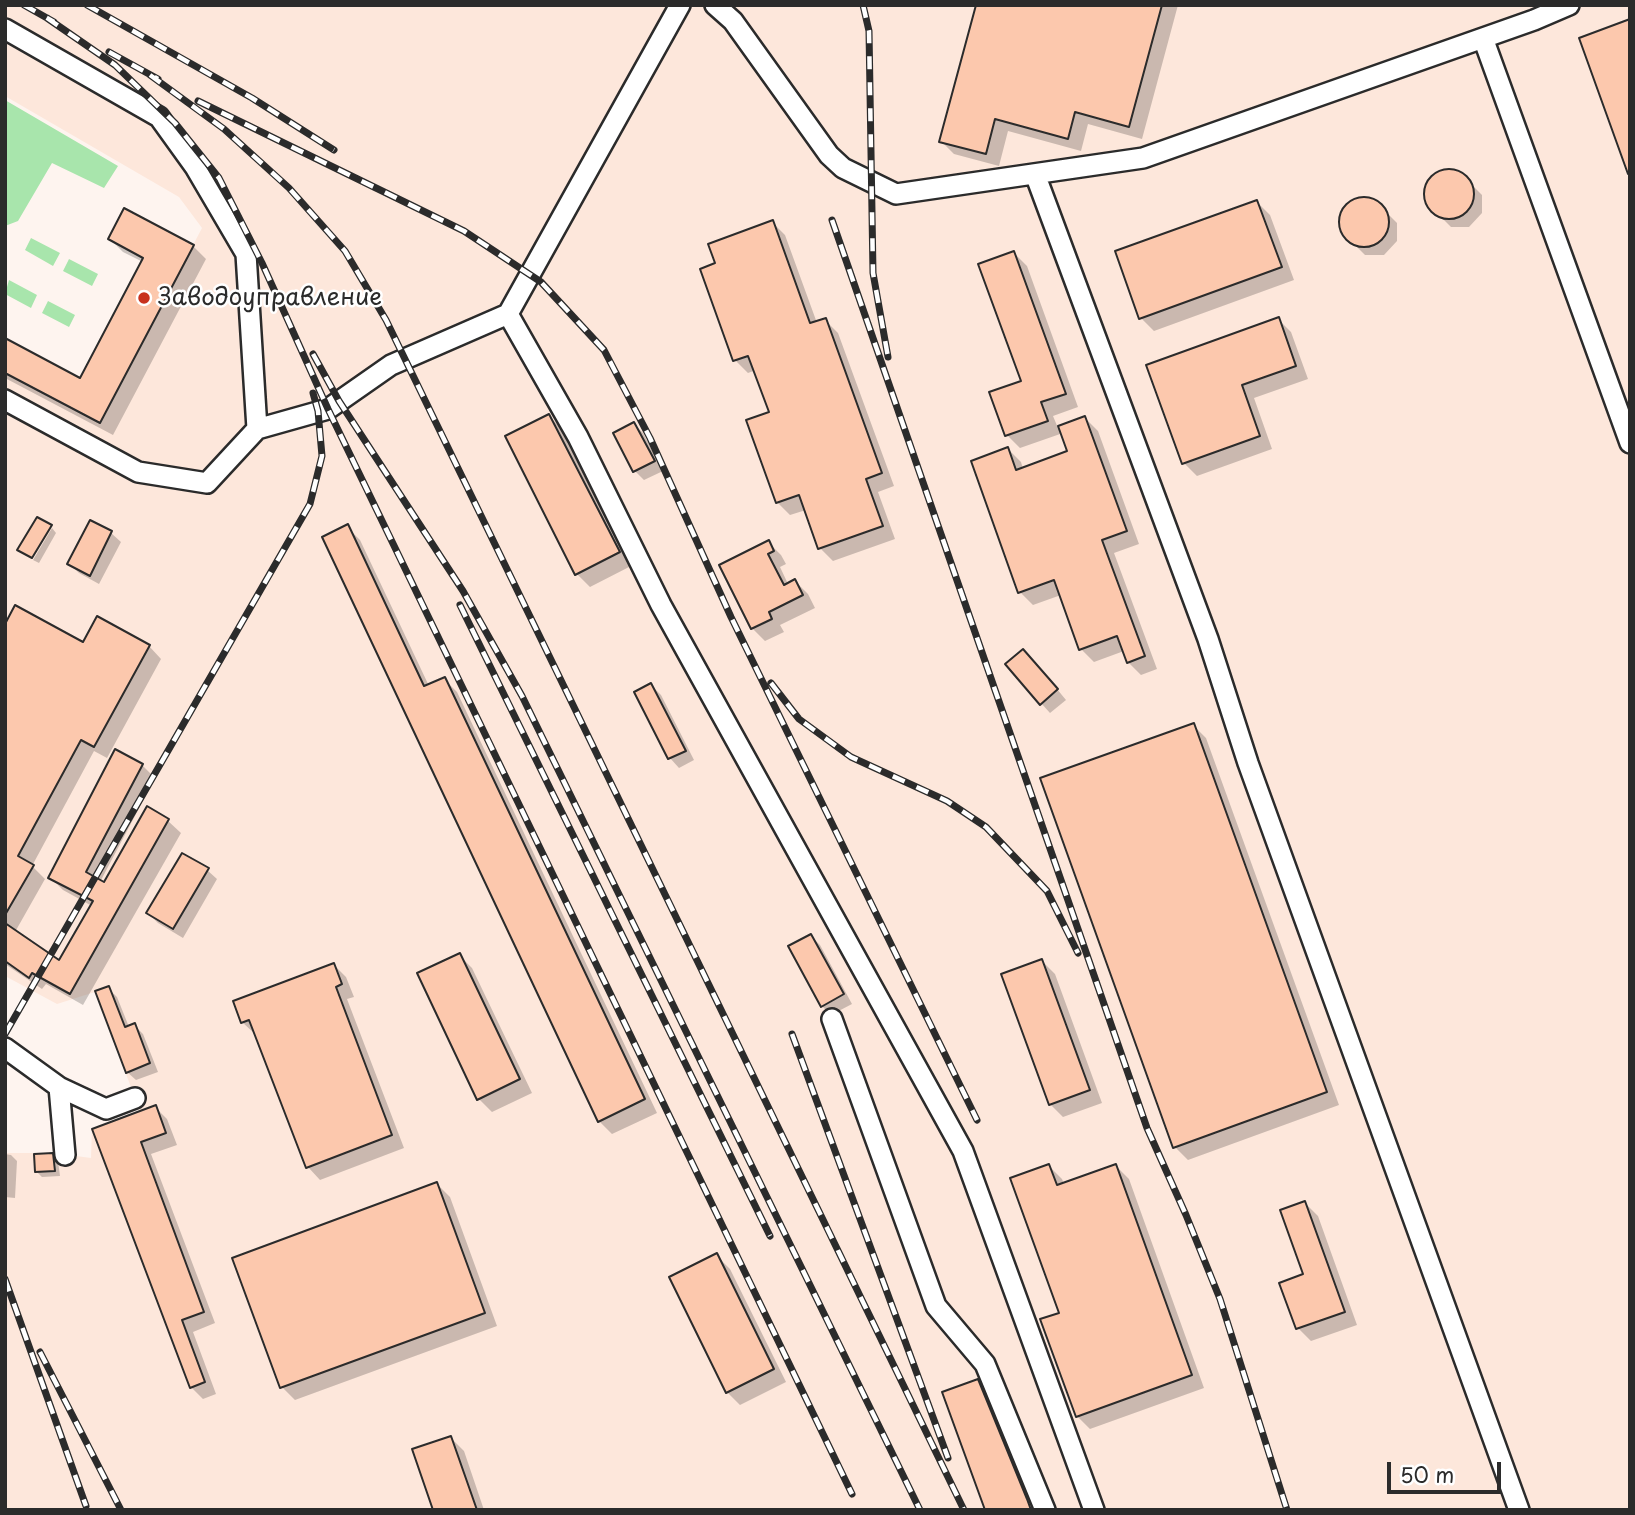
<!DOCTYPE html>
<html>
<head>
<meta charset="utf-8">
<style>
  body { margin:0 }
  #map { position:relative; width:1635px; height:1515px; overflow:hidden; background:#fef4ef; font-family:"Playpen Sans",sans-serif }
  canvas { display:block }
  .frame { position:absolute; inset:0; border:7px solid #2b2b2b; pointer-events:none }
  .scale { position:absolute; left:1387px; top:1462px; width:114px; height:32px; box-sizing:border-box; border:4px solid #2b2b2b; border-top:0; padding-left:9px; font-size:21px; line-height:24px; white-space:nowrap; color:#2b2b2b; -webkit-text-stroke:5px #fff; paint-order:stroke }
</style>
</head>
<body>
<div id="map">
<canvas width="1635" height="1515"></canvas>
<div class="frame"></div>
<div class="scale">50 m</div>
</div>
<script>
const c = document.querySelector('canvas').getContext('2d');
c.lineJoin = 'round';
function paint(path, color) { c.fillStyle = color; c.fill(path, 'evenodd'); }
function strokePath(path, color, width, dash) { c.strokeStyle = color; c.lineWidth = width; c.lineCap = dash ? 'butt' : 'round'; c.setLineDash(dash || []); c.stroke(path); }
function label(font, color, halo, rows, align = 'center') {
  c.font = font + ' "Playpen Sans",sans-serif'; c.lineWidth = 5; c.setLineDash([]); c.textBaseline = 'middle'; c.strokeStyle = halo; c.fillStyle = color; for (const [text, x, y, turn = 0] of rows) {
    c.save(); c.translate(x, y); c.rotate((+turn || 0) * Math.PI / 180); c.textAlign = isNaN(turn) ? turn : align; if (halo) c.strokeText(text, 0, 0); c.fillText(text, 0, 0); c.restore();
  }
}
paint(new Path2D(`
  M5,5H1630V1510H5V1153H54L91,1158L92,1129L140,1111L95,992L57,1004L5,976V373L100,423L202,228L179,197L5,96Z`), '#fde7db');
paint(new Path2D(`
  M5,100L118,166L104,188L52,163L18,221L5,226Z
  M31,238L60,253L53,266L25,250Z
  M69,259L98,274L92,286L63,271Z
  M9,280L37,295L31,308L5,294Z
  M48,301L75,315L69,327L42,313Z`), '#a8e5ac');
paint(new Path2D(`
  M978,5H1178L1142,139L1088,124L1081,151L1008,131L999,166L954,154L941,141Z
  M1458,171L1482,195V213L1469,227H1451L1427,203V185L1440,172Z
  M1373,199L1397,223V241L1384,255H1365L1341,231V213L1354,200Z
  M1257,202L1270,215L1294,280L1154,331L1141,318Z
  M772,222L785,235L817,323L825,320L838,333L894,486L878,492L895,539L833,561L820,548L806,510L790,515L777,502L771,413L756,370L748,373L735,360L717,265Z
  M110,239L193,246L206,259L113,435L5,378V340L81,380L143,262L123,252Z
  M1014,253L1027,266L1078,407L1053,416L1058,428L1085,418L1098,431L1139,544L1114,553L1157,669L1141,675L1128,662L1124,651L1094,662L1081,649L1061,595L1033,605L1020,592L1008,449L1021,462L1023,469L1070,452L1063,433L1020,448L1007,435L1023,382Z
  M1278,319L1291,332L1308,379L1254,398L1272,449L1197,476L1184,463Z
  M549,416L562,429L631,566L590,587L577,574Z
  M634,424L643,433L663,471L644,480L635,471Z
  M91,523L111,533L121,542L99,584L79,573L70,564Z
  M347,527L360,540L429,686L444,679L457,692L657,1113L612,1134L599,1121Z
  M52,528L56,533L39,563L33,560Z
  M768,542L781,555L786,564L780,567L788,584L795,581L808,594L815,608L780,625L784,632L765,641L752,628Z
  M5,627L83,644L149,646L161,659L107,758L94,751L32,866L45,879L15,932L60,963L92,906L63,890L50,877L142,765L155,778L100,882L105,884L148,809L168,821L181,833L83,1005L46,984L42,989L5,964Z
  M1033,660L1066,700L1050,713L1041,703Z
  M651,685L661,695L694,760L679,768L670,758L636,692Z
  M1193,725L1206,738L1339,1105L1188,1160L1175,1147Z
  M207,870L217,879L183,938L158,923L148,913Z
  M811,936L820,945L852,1004L831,1015L822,1006Z
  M459,955L472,968L532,1093L492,1112L479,1099Z
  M1042,961L1055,974L1102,1103L1063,1117L1050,1104Z
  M334,965L346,977L354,997L347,999L404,1148L320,1180L308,1167L255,1034L242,1022Z
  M108,988L117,997L129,1027L134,1025L143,1034L158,1072L136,1080L127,1072Z
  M155,1107L167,1119L177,1145L151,1154L215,1323L193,1332L216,1394L203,1399L191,1387L94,1130Z
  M5,1154L11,1155L17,1161L15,1198L5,1197Z
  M52,1155L58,1161L60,1176L42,1177L36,1171Z
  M1049,1166L1062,1179L1064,1184L1116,1166L1129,1179L1204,1388L1090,1429L1077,1416L1061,1314Z
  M437,1184L450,1197L497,1326L295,1400L282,1387Z
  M1305,1203L1318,1216L1357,1325L1311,1341L1298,1328L1306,1275Z
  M717,1256L730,1269L786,1382L740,1405L727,1392Z
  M978,1381L991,1394L1038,1510H987Z
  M451,1438L464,1451L484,1510H435Z`), '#0003');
const building = new Path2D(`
  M976,5H1162L1129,127L1075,112L1068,139L995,119L986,154L939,142Z
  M1630,19V174H1628L1579,38Z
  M1424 194a25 25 0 1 1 50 0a25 25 0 1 1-50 0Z
  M1339 222a25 25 0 1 1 50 0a25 25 0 1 1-50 0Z
  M1257,200L1282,267L1139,319L1115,251Z
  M124,208L194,245L100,423L5,373V338L80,378L143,258L108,239Z
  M773,220L810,323L826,318L882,473L866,479L883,526L818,549L799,495L776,503L746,420L769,412L748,356L733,361L700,269L715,263L708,244Z
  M1014,251L1066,394L1041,402L1048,421L1005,436L989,392L1021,381L978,264Z
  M1279,317L1296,366L1242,385L1260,436L1182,464L1146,365Z
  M549,414L620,552L575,575L505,436Z
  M1085,416L1127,531L1102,540L1145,656L1127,663L1117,636L1079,650L1054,580L1018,593L971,461L1008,447L1016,470L1067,451L1058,426Z
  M634,422L655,461L633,472L613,433Z
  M37,517L52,525L32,558L17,550Z
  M90,520L112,531L90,576L67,564Z
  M348,524L424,686L445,677L645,1099L598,1122L322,537Z
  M769,540L774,551L768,554L784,585L795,579L803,595L769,612L772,619L751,629L719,565Z
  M15,605L83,642L97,616L150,645L94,747L81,740L18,856L34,865L5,915V624Z
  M1023,649L1058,689L1040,705L1005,664Z
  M651,683L686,751L668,759L634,692Z
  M1194,723L1327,1092L1173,1148L1040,778Z
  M115,749L143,764L86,872L104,882L147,806L169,819L70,994L32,973L29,978L5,961V923L59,960L93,901L48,878Z
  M182,853L209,868L173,929L146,913Z
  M811,934L844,994L821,1007L788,946Z
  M460,953L520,1079L477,1100L417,973Z
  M1042,959L1090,1090L1049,1105L1001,974Z
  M334,963L342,984L336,987L392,1135L306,1168L249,1020L241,1023L233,1001Z
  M109,986L125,1027L135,1023L150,1063L126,1073L95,991Z
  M156,1105L166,1133L141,1142L204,1312L182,1320L205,1382L190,1388L92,1129Z
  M53,1153L55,1171L35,1172L34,1154Z
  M1049,1164L1057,1185L1116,1164L1192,1375L1076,1417L1040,1319L1059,1313L1010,1178Z
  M437,1182L485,1313L280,1388L232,1258Z
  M1305,1201L1345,1312L1296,1329L1279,1283L1303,1274L1280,1210Z
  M717,1253L774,1369L726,1393L669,1277Z
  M978,1379L1027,1499L1031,1510H985L942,1392Z
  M451,1436L477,1510H433L412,1449Z`);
paint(building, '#fcc8ad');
strokePath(building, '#2b2b2b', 2);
const minor = new Path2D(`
  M715,5L733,21L829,155L843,168L896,194L1143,158L1534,20L1569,5
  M5,29L159,117L195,167L246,254L257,429
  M1483,38L1630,443
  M1035,174L1208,639L1248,763L1519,1510
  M508,314L578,437L661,605L963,1151L1094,1510
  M5,400L138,472L207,483L257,429L328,409L391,365L508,314L680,5
  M832,1019L936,1306L985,1364L1045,1510
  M5,1048L59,1087L106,1109L135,1098
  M59,1087L65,1155`);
strokePath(minor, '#2b2b2b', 24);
strokePath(minor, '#fff', 19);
const rail = new Path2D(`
  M24,5L54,22
  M87,5L252,98L334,150
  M863,5L869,31L873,273L888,357
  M47,18L115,65L175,123L219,178L262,263L328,409L852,1494
  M109,52L158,79
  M150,75L224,129L289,188L345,251L386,320L964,1510
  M198,101L464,231L541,282L604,350L650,438L731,617L977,1120
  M832,220L1147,1128L1186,1215L1220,1299L1287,1510
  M313,354L339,401L463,591L522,696L920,1510
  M460,605L770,1236
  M771,683L799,719L851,757L947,801L986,827L1047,891L1078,953
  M5,1034L310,504L322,456L318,411L313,393
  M792,1034L948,1458
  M5,1279L86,1506
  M40,1352L121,1510`);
strokePath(rail, '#2b2b2b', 7);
strokePath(rail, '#fff', 4.5, [13]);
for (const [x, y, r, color] of [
  [144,298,7,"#c8321e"]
]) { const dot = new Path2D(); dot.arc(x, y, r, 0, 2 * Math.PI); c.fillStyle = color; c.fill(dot); strokePath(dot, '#fff', 2.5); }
label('24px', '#2b2b2b', '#fff', [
  ["Заводоуправление",158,298]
], 'left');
</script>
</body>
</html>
